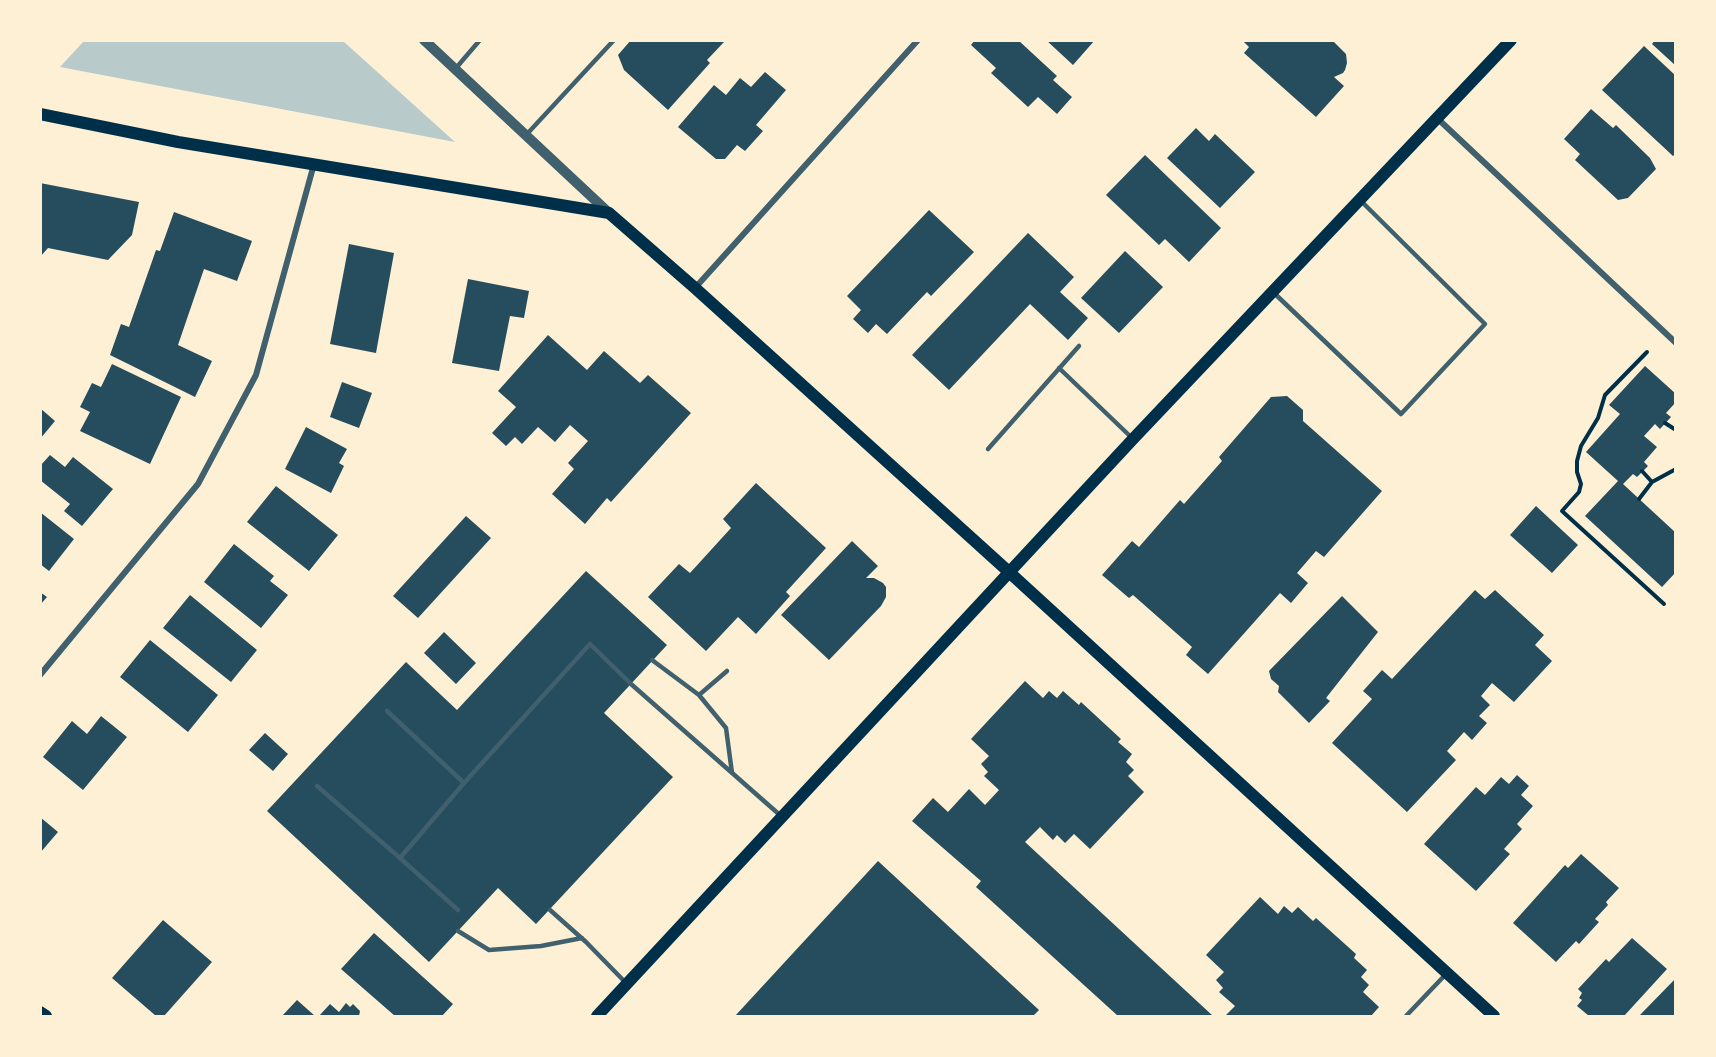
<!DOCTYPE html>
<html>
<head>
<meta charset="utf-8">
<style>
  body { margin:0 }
  #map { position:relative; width:1716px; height:1057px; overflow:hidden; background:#fdf0d5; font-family:Karla,sans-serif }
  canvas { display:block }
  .frame { position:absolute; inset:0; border:42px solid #fdf0d5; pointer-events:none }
</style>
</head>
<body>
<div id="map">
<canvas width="1716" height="1057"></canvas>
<div class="frame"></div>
</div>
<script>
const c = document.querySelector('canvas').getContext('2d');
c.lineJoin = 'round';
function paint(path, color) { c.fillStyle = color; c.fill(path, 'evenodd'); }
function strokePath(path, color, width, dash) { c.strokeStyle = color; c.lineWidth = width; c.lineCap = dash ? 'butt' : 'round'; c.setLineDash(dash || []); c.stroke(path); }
paint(new Path2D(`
  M84,41H343L455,142L60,67Z`), '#b9caca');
paint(new Path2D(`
  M631,40H722L724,42L707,60L710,63L668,110L624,70L618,55Z
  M975,40H1018L1057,76L1053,80L1072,97L1057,114L1038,97L1028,107L991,73L996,68L971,45Z
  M1046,40H1095L1073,65Z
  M1242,40H1332L1346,54L1347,63L1345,70L1343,73L1334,77L1344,86L1316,117L1244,53L1249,47Z
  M1655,40H1676V66L1652,44Z
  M1644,46L1676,76V153L1673,156L1602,90Z
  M765,72L786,90L756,125L763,131L745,151L737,145L725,159H716L678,127L714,85L726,95L740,78L751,87Z
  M1591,109L1613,128L1616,125L1650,158L1656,169L1628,198L1618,200L1575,160L1580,154L1564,139Z
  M1196,128L1209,141L1215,134L1255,172L1220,208L1167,158Z
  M1145,155L1221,228L1189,262L1165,239L1159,245L1106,195Z
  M40,183L139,202L132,235L108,260L48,248L40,257Z
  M929,210L974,252L931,296L927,292L887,334L876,324L868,333L853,319L861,310L847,296Z
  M174,212L252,241L237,281L204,269L178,345L212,361L195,397L110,355L121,324L129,327L156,250L160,251Z
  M1028,233L1074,277L1060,292L1088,318L1068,340L1030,304L949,390L912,355Z
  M349,244L394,253L376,353L330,344Z
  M1125,251L1163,287L1119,333L1081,298Z
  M468,279L529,291L524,318L510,316L499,371L452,363Z
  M548,335L587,370L604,351L640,383L648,375L691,413L611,502L607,498L585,524L552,494L574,469L568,463L588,441L570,425L555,442L538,427L522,444L515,437L506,446L492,433L516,407L498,391Z
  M112,364L181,397L150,464L80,431L90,412L80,407L92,383L101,387Z
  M1645,366L1676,394V402L1666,413L1671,417L1660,429L1655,424L1644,436L1657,447L1644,462L1648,466L1637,477L1633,474L1623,484L1676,533V572L1662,587L1585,516L1618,481L1586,452L1620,414L1609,405Z
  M342,382L372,393L359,428L330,417Z
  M1287,396L1303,410V421L1382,491L1324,557L1316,551L1297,573L1308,583L1291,603L1280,593L1208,674L1186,655L1192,647L1133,595L1129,598L1102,575L1132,541L1139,547L1180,500L1184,504L1222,461L1219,457L1271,397Z
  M40,408L55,421L40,439Z
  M306,427L347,449L339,463L344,466L331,493L285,469Z
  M50,455L65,467L73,457L113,489L82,526L64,511L70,504L40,480V466Z
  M756,483L826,548L786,592L790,596L756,634L738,617L706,651L648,597L679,564L690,573L731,528L723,519Z
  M276,486L338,535L309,571L247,522Z
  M1536,506L1578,545L1552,573L1510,535Z
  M40,512L74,539L49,571L40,564Z
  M466,516L491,538L418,618L393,596Z
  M852,541L878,566L866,578H874L883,583L886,587V597L881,606L829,660L781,615Z
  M234,544L274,576L270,581L288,595L261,628L204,582Z
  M586,571L667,645L604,713L673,777L536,924L498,888L429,962L267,811L406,662L457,710Z
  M1475,590L1485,599L1495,590L1544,635L1535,645L1552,661L1514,702L1492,683L1481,696L1490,705L1479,716L1487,723L1472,740L1464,732L1447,751L1456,760L1407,812L1332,743L1372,699L1363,691L1382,670L1392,679Z
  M40,592L47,597L40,605Z
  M190,595L257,650L231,682L163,628Z
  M1342,596L1378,632L1326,698L1330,701L1309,723L1278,692L1279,686L1271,679L1269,671Z
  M444,632L476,663L456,684L424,653Z
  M150,640L218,695L188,732L120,677Z
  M1025,681L1043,698L1049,691L1057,698L1063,691L1079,705L1081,702L1121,739L1118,742L1132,754L1126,762L1134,770L1128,776L1144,792L1090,849L1074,834L1065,843L1057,835L1053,840L1040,827L1025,842L1213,1016H1118L976,887L981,881L912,821L933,798L948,812L969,789L985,805L999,790L984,776L988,772L981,764L989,756L971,739Z
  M101,716L127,737L83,790L43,757L72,721L87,734Z
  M265,733L288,754L273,771L249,750Z
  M1517,775L1529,786L1521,795L1533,806L1517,824L1522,829L1504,849L1510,854L1476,891L1424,844L1476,787L1485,795L1501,777L1509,784Z
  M40,817L58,832L40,853Z
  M1581,854L1619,888L1606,902L1608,905L1595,919L1599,922L1579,944L1576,941L1556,962L1513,923L1565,865L1568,868Z
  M878,861L1039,1010L1033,1016H735Z
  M1260,897L1278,914L1284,906L1292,913L1298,907L1313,921L1316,918L1356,954L1354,958L1367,970L1361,977L1369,985L1363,992L1379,1007L1371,1016H1225L1235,1006L1219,992L1223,988L1216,980L1224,972L1206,955Z
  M163,920L212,962L164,1016H156L112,978Z
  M374,933L453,1004L442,1016H395L341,969Z
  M1632,938L1667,969L1624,1016H1589L1577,1006L1582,1000L1579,998L1582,993L1578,989L1606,959L1609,962Z
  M1676,978V1016H1639Z
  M297,1000L315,1016H282Z
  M346,1003L350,1007L353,1004L360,1011L359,1016H319L330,1004L339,1012Z`), '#264d5e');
strokePath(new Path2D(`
  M1647,352L1605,395L1598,418L1581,446L1577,461V472L1581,484L1579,492L1562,511L1664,604
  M1665,423L1676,430
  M1642,471L1652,482L1676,469
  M1639,499L1652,482`), '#003049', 4);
strokePath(new Path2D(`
  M456,68L480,40
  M527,134L614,40
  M1274,293L1401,414L1485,324L1360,200
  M1059,368L1131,437
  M988,449L1079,346
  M652,660L699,695L727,671
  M699,695L726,728L732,773
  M387,711L464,783
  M317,786L400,858
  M458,910L400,858L464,783L590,644L631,684L781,816
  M550,910L586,942L626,983
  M458,931L489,950L541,946L582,938
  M1406,1016L1447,973`), '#3f606c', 4.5);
strokePath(new Path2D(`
  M1438,119L1676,343
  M695,288L918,40
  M40,675L198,484L256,375L314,164`), '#3f606c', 6);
strokePath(new Path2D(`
  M424,40L609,213`), '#3f606c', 10);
strokePath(new Path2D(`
  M40,114L178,142L609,213L695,288L1009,572L1494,1016
  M40,1012L46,1016
  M597,1016L1133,439L1511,40`), '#003049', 12);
</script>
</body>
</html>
